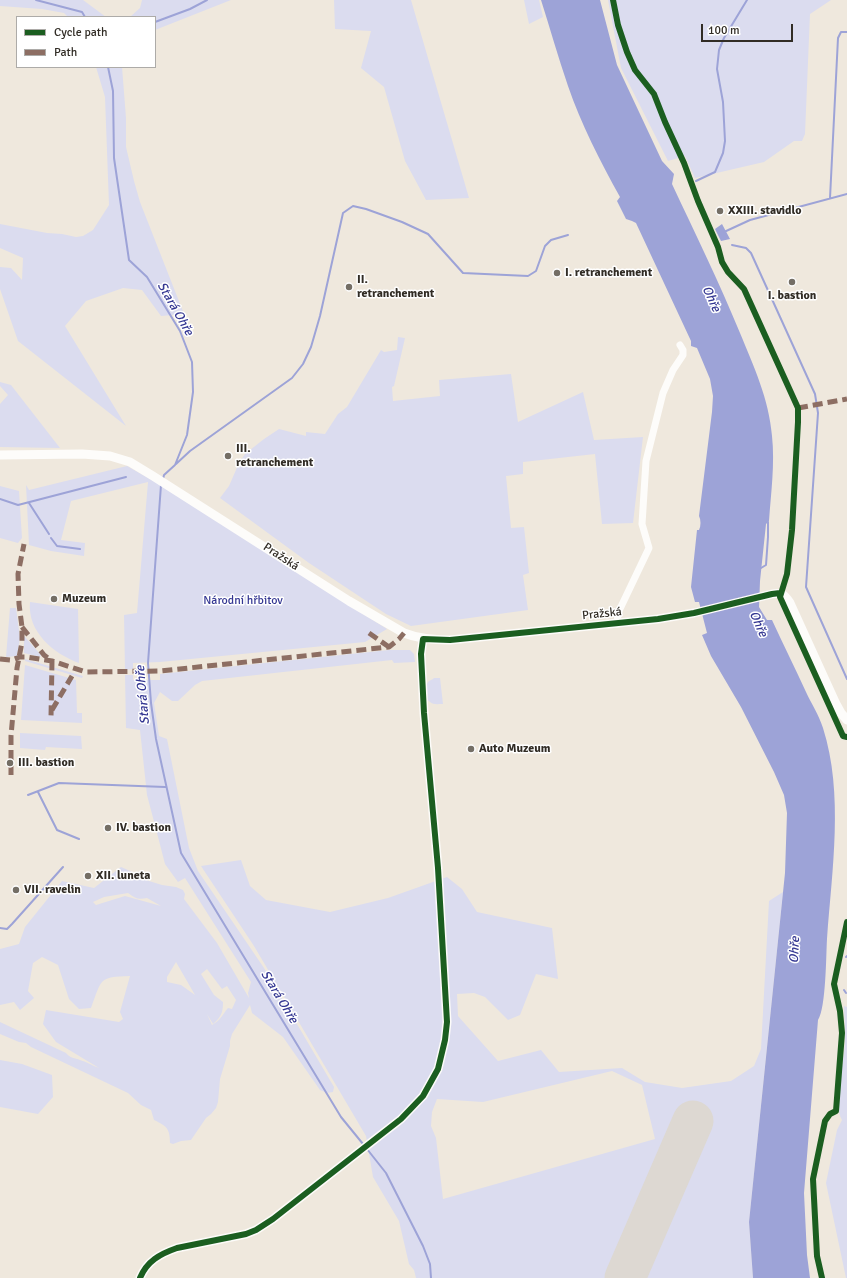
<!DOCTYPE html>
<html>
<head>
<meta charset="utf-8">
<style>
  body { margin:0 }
  #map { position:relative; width:847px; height:1278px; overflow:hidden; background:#efe8dd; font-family:Signika,sans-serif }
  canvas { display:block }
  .legend { position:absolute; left:16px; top:16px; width:140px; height:52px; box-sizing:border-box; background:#fff; border:1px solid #adaba8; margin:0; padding:5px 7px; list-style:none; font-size:12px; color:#312c25 }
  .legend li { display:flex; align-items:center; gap:8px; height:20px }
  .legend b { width:20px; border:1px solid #adaba8 }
  .scale { position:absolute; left:701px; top:24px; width:92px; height:18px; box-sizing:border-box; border:2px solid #312c25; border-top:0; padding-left:5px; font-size:12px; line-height:14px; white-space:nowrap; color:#312c25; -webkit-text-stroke:3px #fff; paint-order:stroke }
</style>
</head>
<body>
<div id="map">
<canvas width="847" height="1278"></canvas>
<ul class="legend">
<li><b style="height:5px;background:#1b5e20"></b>Cycle path</li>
<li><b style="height:5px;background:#8d6e63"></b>Path</li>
</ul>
<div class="scale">100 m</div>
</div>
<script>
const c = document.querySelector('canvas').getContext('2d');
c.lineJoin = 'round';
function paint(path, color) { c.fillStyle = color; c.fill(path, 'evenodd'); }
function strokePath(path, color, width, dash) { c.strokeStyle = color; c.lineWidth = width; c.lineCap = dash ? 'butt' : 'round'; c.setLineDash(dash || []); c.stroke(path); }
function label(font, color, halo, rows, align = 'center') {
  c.font = font + ' Signika,sans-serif'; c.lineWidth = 3; c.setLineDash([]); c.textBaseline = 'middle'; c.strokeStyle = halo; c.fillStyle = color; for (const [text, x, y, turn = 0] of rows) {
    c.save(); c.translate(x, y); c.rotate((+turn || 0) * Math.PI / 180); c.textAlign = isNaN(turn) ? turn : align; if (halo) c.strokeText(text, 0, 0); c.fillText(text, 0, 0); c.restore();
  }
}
paint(new Path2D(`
  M0,0H83L106,17H68L64,13L42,9L0,6Z
  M142,0H231L155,30V17H130L140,8Z
  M334,0H411L469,198L426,200L405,161L384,87L361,68L371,31L335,29Z
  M524,0H539L543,17L529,24Z
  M608,0H831L810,14L805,134L802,141H794L764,162L695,178L685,156L668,161L621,68Z
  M96,67H122L126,118V147L134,181L140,202L184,314L161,316L142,290L123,288L86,301L65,326L126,426L18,341L0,289V267L11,268L22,280L23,258L0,248V224L47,233L62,234L76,237L83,236L93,230L109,205L105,97Z
  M398,337L405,338L394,386L392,387L393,401L440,396L439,380L511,374L518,422L583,392L594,440L643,437L633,523L602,524L595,454L523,462V474L506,476L511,528L524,527L529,573L523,575L528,610L411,626L386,614L309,563L220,498L229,486L239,463L245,454L264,439L279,429L306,436V432L325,434L338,414L347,407L381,350L384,352L397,350Z
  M0,382L11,385L60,448L0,447V404L8,395L0,386Z
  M127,466L152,480L387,629L365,642L160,662L133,663V669L125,670L124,615L137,613L148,482L71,501L61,540L85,543L84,556L51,551L29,545L26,485L29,490Z
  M0,486L19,491L22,538L18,543L0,538Z
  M30,602L78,609L79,663C54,654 27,632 30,602Z
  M10,608H16L20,638L17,656L6,657Z
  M24,636L41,655L40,657L24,653Z
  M389,650H410L414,654L415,662L394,663L392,660L202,681L195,685L178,701H172L160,692L154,703L159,736L167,739L189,848L198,871L264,968L334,1087L333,1092L327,1093L320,1090L283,1037L252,1013L250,1005L232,1034L230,1041V1046L220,1079L218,1102L216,1108L211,1114L206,1118L191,1140L181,1141L173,1144L170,1143C170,1129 167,1126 154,1120L151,1110L141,1105L128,1093L31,1047L26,1043L19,1042L0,1034V1022L66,1053C70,1058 75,1058 80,1060C87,1062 93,1066 99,1068L56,1042L43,1024L46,1010L119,1022L123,1019L120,1012L130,976C98,977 102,979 91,1008L79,1009L69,999L58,965L42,957L33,963L28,991L34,998L20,1010L14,1002L0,1005V949L19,944L25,927L62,881L94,888L121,867L139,875L136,877L162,885L176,887L183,890L185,894L184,899L217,943L249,998L248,993L251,982L185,878L178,882L165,864L157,833L147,795L140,730L126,728L125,675H133V680H160V674ZM128,893C135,898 138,900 147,898L161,906L125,896L96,905L93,902L104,897ZM176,962L195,995L181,985L167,982V977ZM207,969L222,989L227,986L236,1000L232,1009L228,1008C222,1015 221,1020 212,1025L207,1014L213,1024C221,1017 223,1013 223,1002L214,995L201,974Z
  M25,659L83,676L82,678L25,661Z
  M25,665L76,680L77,713H82V723L21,720Z
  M434,678H440L443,704C438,704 433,705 430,702C425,699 425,686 428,682C430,680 432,680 434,678Z
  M20,733L81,736L82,749L46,747L45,750L20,748Z
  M241,860L250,886L266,900L330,912L388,898L447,877L462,889L477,912L552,928L558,979L536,974L520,1015L508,1020L485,997L474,993L457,994L458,1016L498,1061L541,1050L559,1072L622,1068L645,1082L682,1088L731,1081L754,1066L761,1049L769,901L783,892L749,1222L753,1278H416L414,1270L409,1264L399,1221L373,1177L366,1136L254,946L201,866ZM612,1071L642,1085L655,1139L443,1199L436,1138L431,1126L432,1112L437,1099L483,1102Z
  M844,1006L847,1007V1278H846L826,1183L837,1130L842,1120C832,1102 845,1062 845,1040C846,1029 844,1017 844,1006Z
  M0,1060L22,1064L52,1075L53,1097L38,1114L0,1107Z`), '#dbdcef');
paint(new Path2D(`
  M541,0H600L617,65L662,161L674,174L672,184C695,233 719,282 740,333C754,367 769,399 772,436C775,464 771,493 769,521L766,524L760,581L759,607L767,620H772C783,644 795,668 806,692C811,703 819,715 823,728C844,794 832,870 827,939C826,956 826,1008 818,1020L804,1193L807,1255L810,1278H753L749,1222L785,873L787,813L784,795L774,772L741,707L711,656L702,635L707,633L699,602H695L691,587L697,530H699C701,526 701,520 699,516L712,412L713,396L710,379L697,348L691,346V341L636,223L632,221L626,219L617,201L620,197C600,161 581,124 568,86C558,57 550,28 541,0Z
  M722,224L730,239L721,241L715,229Z`), '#9da3d7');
strokePath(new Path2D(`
  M36,0L82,12L85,17
  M155,22L190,9L207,0
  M108,67L113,91L114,158L129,260L147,277L180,331L192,362L193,392L187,435L175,465L164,475L163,479
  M696,181L715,172L723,153L725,141L723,102L717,69L719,50L724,38L747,0
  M830,198L838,38L841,32H847
  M724,232L750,220L847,194
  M732,245L746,248L751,253L815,394L818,413L806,587L847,679
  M176,464L190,451L292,378L303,364L311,347L320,316L343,213L353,206L366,209L402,222L428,234L463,273L528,276L536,271L545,246L551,240L568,235
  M161,485L148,663L151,703L156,739L181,853L341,1117L363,1144
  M0,499L18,505L126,477
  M29,503L49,534
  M51,538L57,546L80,549
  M761,568L766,565L768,537V522
  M38,792L57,830L79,839
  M28,795L59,783L165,787
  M0,928L7,929L12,924L63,867
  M846,957L847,956
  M844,990L846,993
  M367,1149L386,1173L423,1246L430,1264L431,1278`), '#9da3d7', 2);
strokePath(new Path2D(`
  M625,1278L693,1121`), '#ddd8d2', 41);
strokePath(new Path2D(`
  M617,624L618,613L649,548L642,524L646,461L663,393L673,370L683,355V350L680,345`), '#fdfcfa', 7);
strokePath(new Path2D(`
  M0,455L82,454L110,456L130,462L153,476L349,601L404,633C419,639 433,640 450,640L658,619L694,613L772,594C781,592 785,595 790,603L836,704L841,713L847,720
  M140,1278C147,1261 160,1254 177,1248L246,1234L256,1230L273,1219L401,1119L423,1096L438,1069L445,1040L447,1022L438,868L424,713L421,654L423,639`), '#fdfcfa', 9);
strokePath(new Path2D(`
  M798,408L847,399
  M22,627L44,655L52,661L51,718
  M369,633L389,647
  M0,659L11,660L20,657H26L52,661L86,672L160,671L389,647L399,639L404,633
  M52,710L72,676
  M11,775V736L17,668L22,642V627L19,604L18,574L24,544`), '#8d6e63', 5, [10, 5]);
strokePath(new Path2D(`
  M613,0L618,25L627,52L635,70L654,94L665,122L684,163L698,201L718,247L722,262L728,272L744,289L798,408V422L792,530L787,574L780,597L843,736L847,737
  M140,1278C147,1261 160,1254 177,1248L246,1234L256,1230L273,1219L401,1119L423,1096L438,1069L445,1040L447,1022L438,868L424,713L421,654L423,639L450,640L658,619L694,613L772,594L780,593
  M822,1278L817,1256L813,1179L825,1121L830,1114L836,1111L842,1033L840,1011L834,984L847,922`), '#1b5e20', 6);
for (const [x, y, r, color] of [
  [720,211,4,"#746e65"],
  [557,273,4,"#746e65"],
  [792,282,4,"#746e65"],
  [349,287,4,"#746e65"],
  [228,456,4,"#746e65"],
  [54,599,4,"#746e65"],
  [471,749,4,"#746e65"],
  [10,763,4,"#746e65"],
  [108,828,4,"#746e65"],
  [88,876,4,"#746e65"],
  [16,890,4,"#746e65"]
]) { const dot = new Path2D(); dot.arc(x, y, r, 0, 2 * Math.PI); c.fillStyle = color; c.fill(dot); strokePath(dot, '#fff', 1.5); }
label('bold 12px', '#312c25', '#fff', [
  ["XXIII. stavidlo",728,211],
  ["I. retranchement",565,273],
  ["II.",357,280],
  ["retranchement",357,294],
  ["I. bastion",792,296,"center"],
  ["III.",236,449],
  ["retranchement",236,463],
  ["Muzeum",62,599],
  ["Auto Muzeum",479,749],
  ["III. bastion",18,763],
  ["IV. bastion",116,828],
  ["XII. luneta",96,876],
  ["VII. ravelin",24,890]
], 'left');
label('12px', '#312c25', '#fff', [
  ["Pražská",281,557,33],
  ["Pražská",602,614,-6]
]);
label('12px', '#333692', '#fff', [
  ["Národní hřbitov",243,601]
]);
label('italic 13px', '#343792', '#fff', [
  ["Ohře",711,299,65],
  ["Stará Ohře",175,309,60],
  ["Ohře",758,624,66],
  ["Stará Ohře",143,695,-95],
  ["Ohře",795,950,-87],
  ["Stará Ohře",279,997,59]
]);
</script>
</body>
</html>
